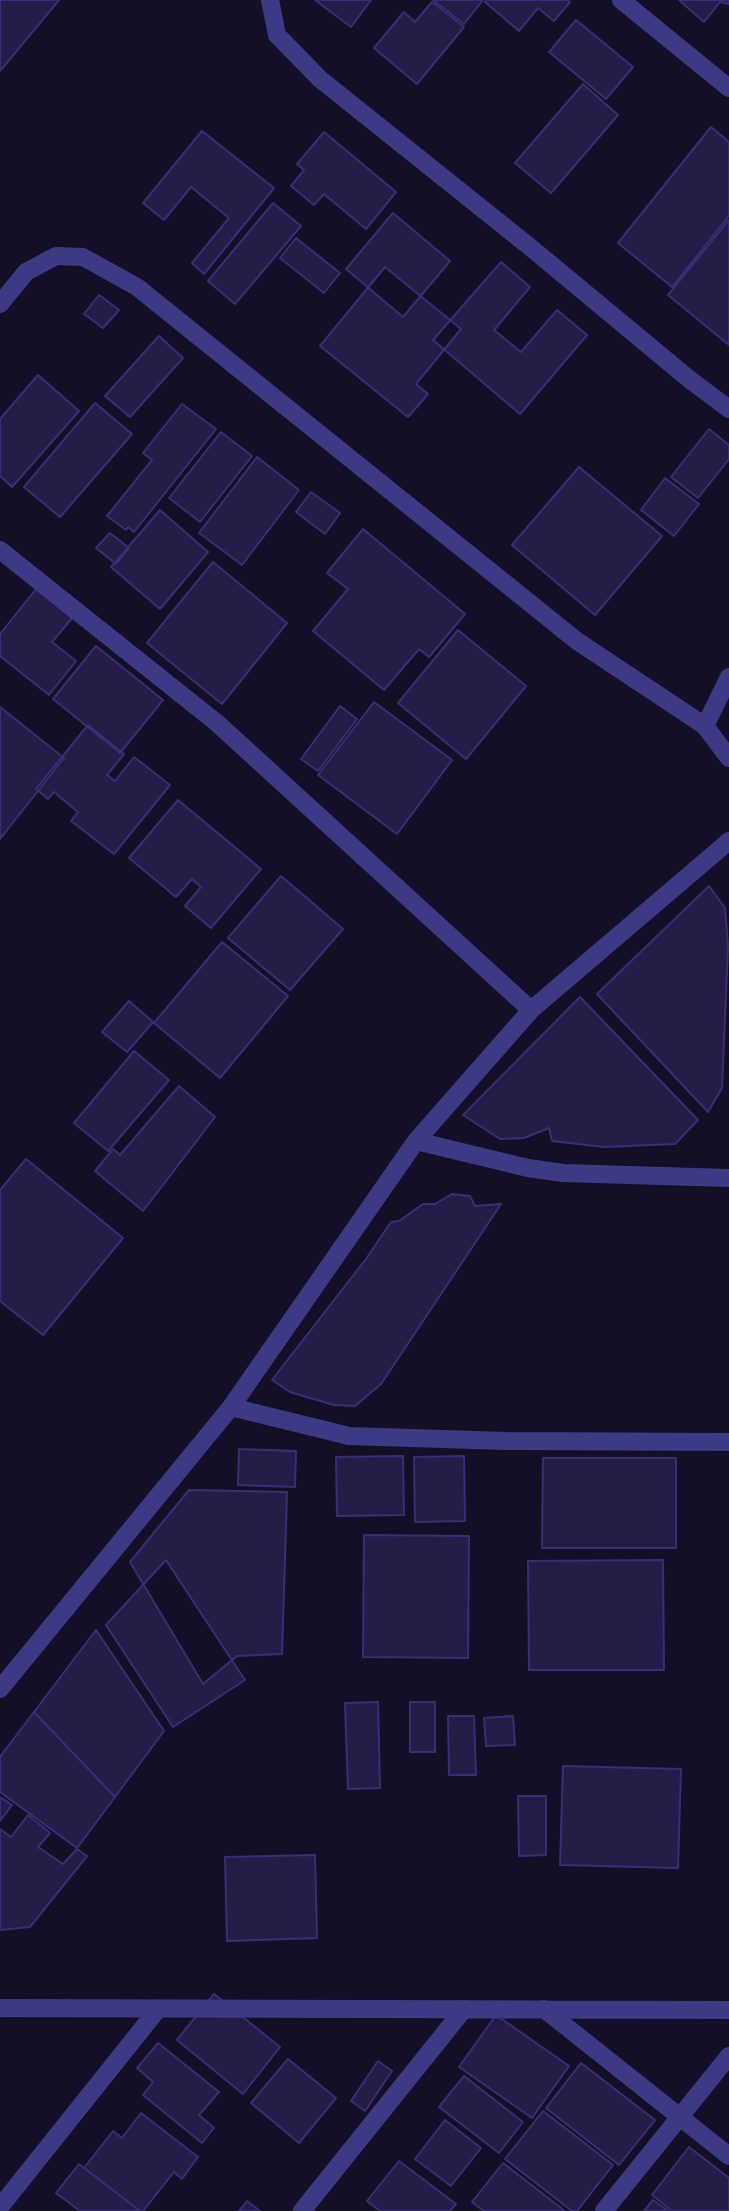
<!DOCTYPE html>
<html>
<head>
<meta charset="utf-8">
<style>
  body { margin:0 }
  canvas { display:block; background:#130f26 }
</style>
</head>
<body>
<canvas width="729" height="2211"></canvas>
<script>
const c = document.querySelector('canvas').getContext('2d');
c.lineJoin = 'round';
function paint(path, color) { c.fillStyle = color; c.fill(path, 'evenodd'); }
function strokePath(path, color, width, dash) { c.strokeStyle = color; c.lineWidth = width; c.lineCap = dash ? 'butt' : 'round'; c.setLineDash(dash || []); c.stroke(path); }
const building = new Path2D(`
  M0,0H59L0,71Z
  M315,0H371L351,27Z
  M433,0H483L464,24Z
  M487,0H567L570,2L554,21L538,8L519,31L485,2Z
  M679,0H729V4L720,2L704,22Z
  M432,2L464,27L417,84L374,48L404,12L415,22Z
  M576,20L633,67L606,99L549,52Z
  M583,84L618,115L551,193L515,163Z
  M711,127L729,142V216L672,287L618,243Z
  M202,131L274,188L204,274L192,263L229,218L191,187L164,220L143,203Z
  M324,132L396,192L366,229L324,194L314,205L291,186L304,170L297,164Z
  M273,203L301,226L235,304L208,281Z
  M393,213L450,261L403,317L346,269Z
  M729,220V345L668,295Z
  M296,238L340,273L324,293L280,258Z
  M501,262L530,287L494,330L521,352L557,310L587,335L520,414L433,340Z
  M385,267L461,329L416,384L428,394L408,417L320,346Z
  M99,295L119,310L103,328L84,314Z
  M159,336L183,358L130,417L105,396Z
  M38,375L79,411L12,487L0,476V419Z
  M95,403L132,434L60,517L24,487Z
  M182,404L216,429L134,532L128,527L126,530L107,516L152,460L143,453Z
  M709,429L729,445V459L698,498L671,477Z
  M221,432L252,456L200,522L169,498Z
  M257,457L299,490L242,565L199,533Z
  M579,467L662,536L595,615L512,545Z
  M665,478L699,504L674,536L641,510Z
  M311,492L340,513L325,534L296,512Z
  M160,510L208,552L160,609L111,567Z
  M363,529L465,614L429,657L419,649L384,690L313,631L348,589L327,573Z
  M110,533L129,548L116,564L96,548Z
  M213,562L287,623L222,704L147,643Z
  M36,589L72,618L52,642L76,661L49,695L0,656V634Z
  M458,630L526,686L466,759L398,703Z
  M96,646L163,700L120,753L53,699Z
  M374,702L452,760L397,834L318,775Z
  M340,706L357,719L318,771L301,759Z
  M0,707L64,758L0,839Z
  M88,725L124,754L107,775L115,781L134,757L170,785L114,854L71,821L78,812L54,792L48,799L36,789Z
  M178,800L261,869L211,928L185,906L201,887L192,879L176,897L129,858Z
  M281,876L343,929L290,990L228,938Z
  M709,886L725,908L728,946L722,1088L708,1112L597,994Z
  M222,942L288,996L220,1078L154,1023Z
  M580,997L698,1120L675,1144L604,1147L552,1141L549,1128L524,1138L500,1139L463,1115Z
  M129,1001L153,1022L127,1052L102,1032Z
  M134,1051L169,1080L108,1151L74,1123Z
  M179,1086L215,1117L143,1211L95,1171L113,1149L120,1155Z
  M26,1159L123,1238L43,1335L0,1301V1190Z
  M452,1194L470,1196L475,1206L501,1204L381,1384L355,1406L334,1405L290,1392L272,1380L366,1259L391,1222L399,1221L423,1204H435Z
  M239,1449L296,1451L295,1487L238,1485Z
  M403,1456L404,1515L337,1516L336,1457Z
  M464,1456L465,1521L415,1522L414,1457Z
  M543,1458H676V1548H542Z
  M189,1490L287,1492L282,1654L237,1656L203,1684L130,1562Z
  M364,1535L469,1536L468,1658L363,1657Z
  M166,1560L245,1680L173,1727L106,1625Z
  M663,1560L664,1670H529L528,1561Z
  M96,1630L164,1731L115,1797L34,1712Z
  M378,1702L380,1788L348,1789L345,1703Z
  M410,1702H435V1752H410Z
  M34,1712L115,1797L77,1848L0,1792V1757Z
  M448,1716H474L476,1775H449Z
  M513,1716L515,1745L486,1746L484,1718Z
  M563,1766L681,1769L678,1868L560,1865Z
  M518,1796H546V1855L519,1856Z
  M0,1797L12,1805L0,1821Z
  M28,1815L50,1833L38,1847L63,1864L77,1849L87,1856L30,1927L0,1930V1829L11,1837Z
  M315,1855L317,1938L227,1941L225,1857Z
  M214,1994L280,2047L243,2094L177,2040Z
  M496,2015L569,2066L532,2118L459,2067Z
  M158,2043L219,2092L199,2115L214,2128L202,2143L143,2095L153,2082L137,2068Z
  M288,2059L336,2098L299,2143L251,2103Z
  M378,2061L392,2071L365,2111L351,2101Z
  M581,2063L655,2120L619,2165L546,2108Z
  M464,2076L523,2122L499,2153L439,2107Z
  M543,2111L613,2165L577,2211H572L505,2159Z
  M141,2113L198,2157L182,2179L174,2172L143,2211H140L84,2168L113,2131L122,2138Z
  M445,2120L481,2148L451,2186L415,2159Z
  M689,2147L729,2178V2211H672L652,2195Z
  M399,2161L456,2204L450,2211H380L367,2201Z
  M503,2163L565,2211H484L472,2202Z
  M79,2164L140,2211H80L56,2193Z
  M653,2200L668,2211H644Z
  M247,2201L260,2211H239Z`);
paint(building, '#241b47');
strokePath(building, '#3b2d73', 2);
strokePath(new Path2D(`
  M270,0L277,35L320,79L530,247L689,379L729,409
  M621,0L729,88
  M0,304L26,272L56,256L83,257L137,287L577,641L705,726L729,758
  M0,550L217,723L531,1010
  M705,726L729,677
  M416,1141L528,1168L563,1173L729,1178
  M231,1407L349,1436L506,1441L729,1442
  M0,1689L231,1407L416,1141L531,1010L729,841
  M0,2008L729,2010
  M544,2009L729,2156
  M0,2207L158,2009
  M302,2211L464,2009
  M604,2211L729,2056`), '#3d3a85', 18);
</script>
</body>
</html>
